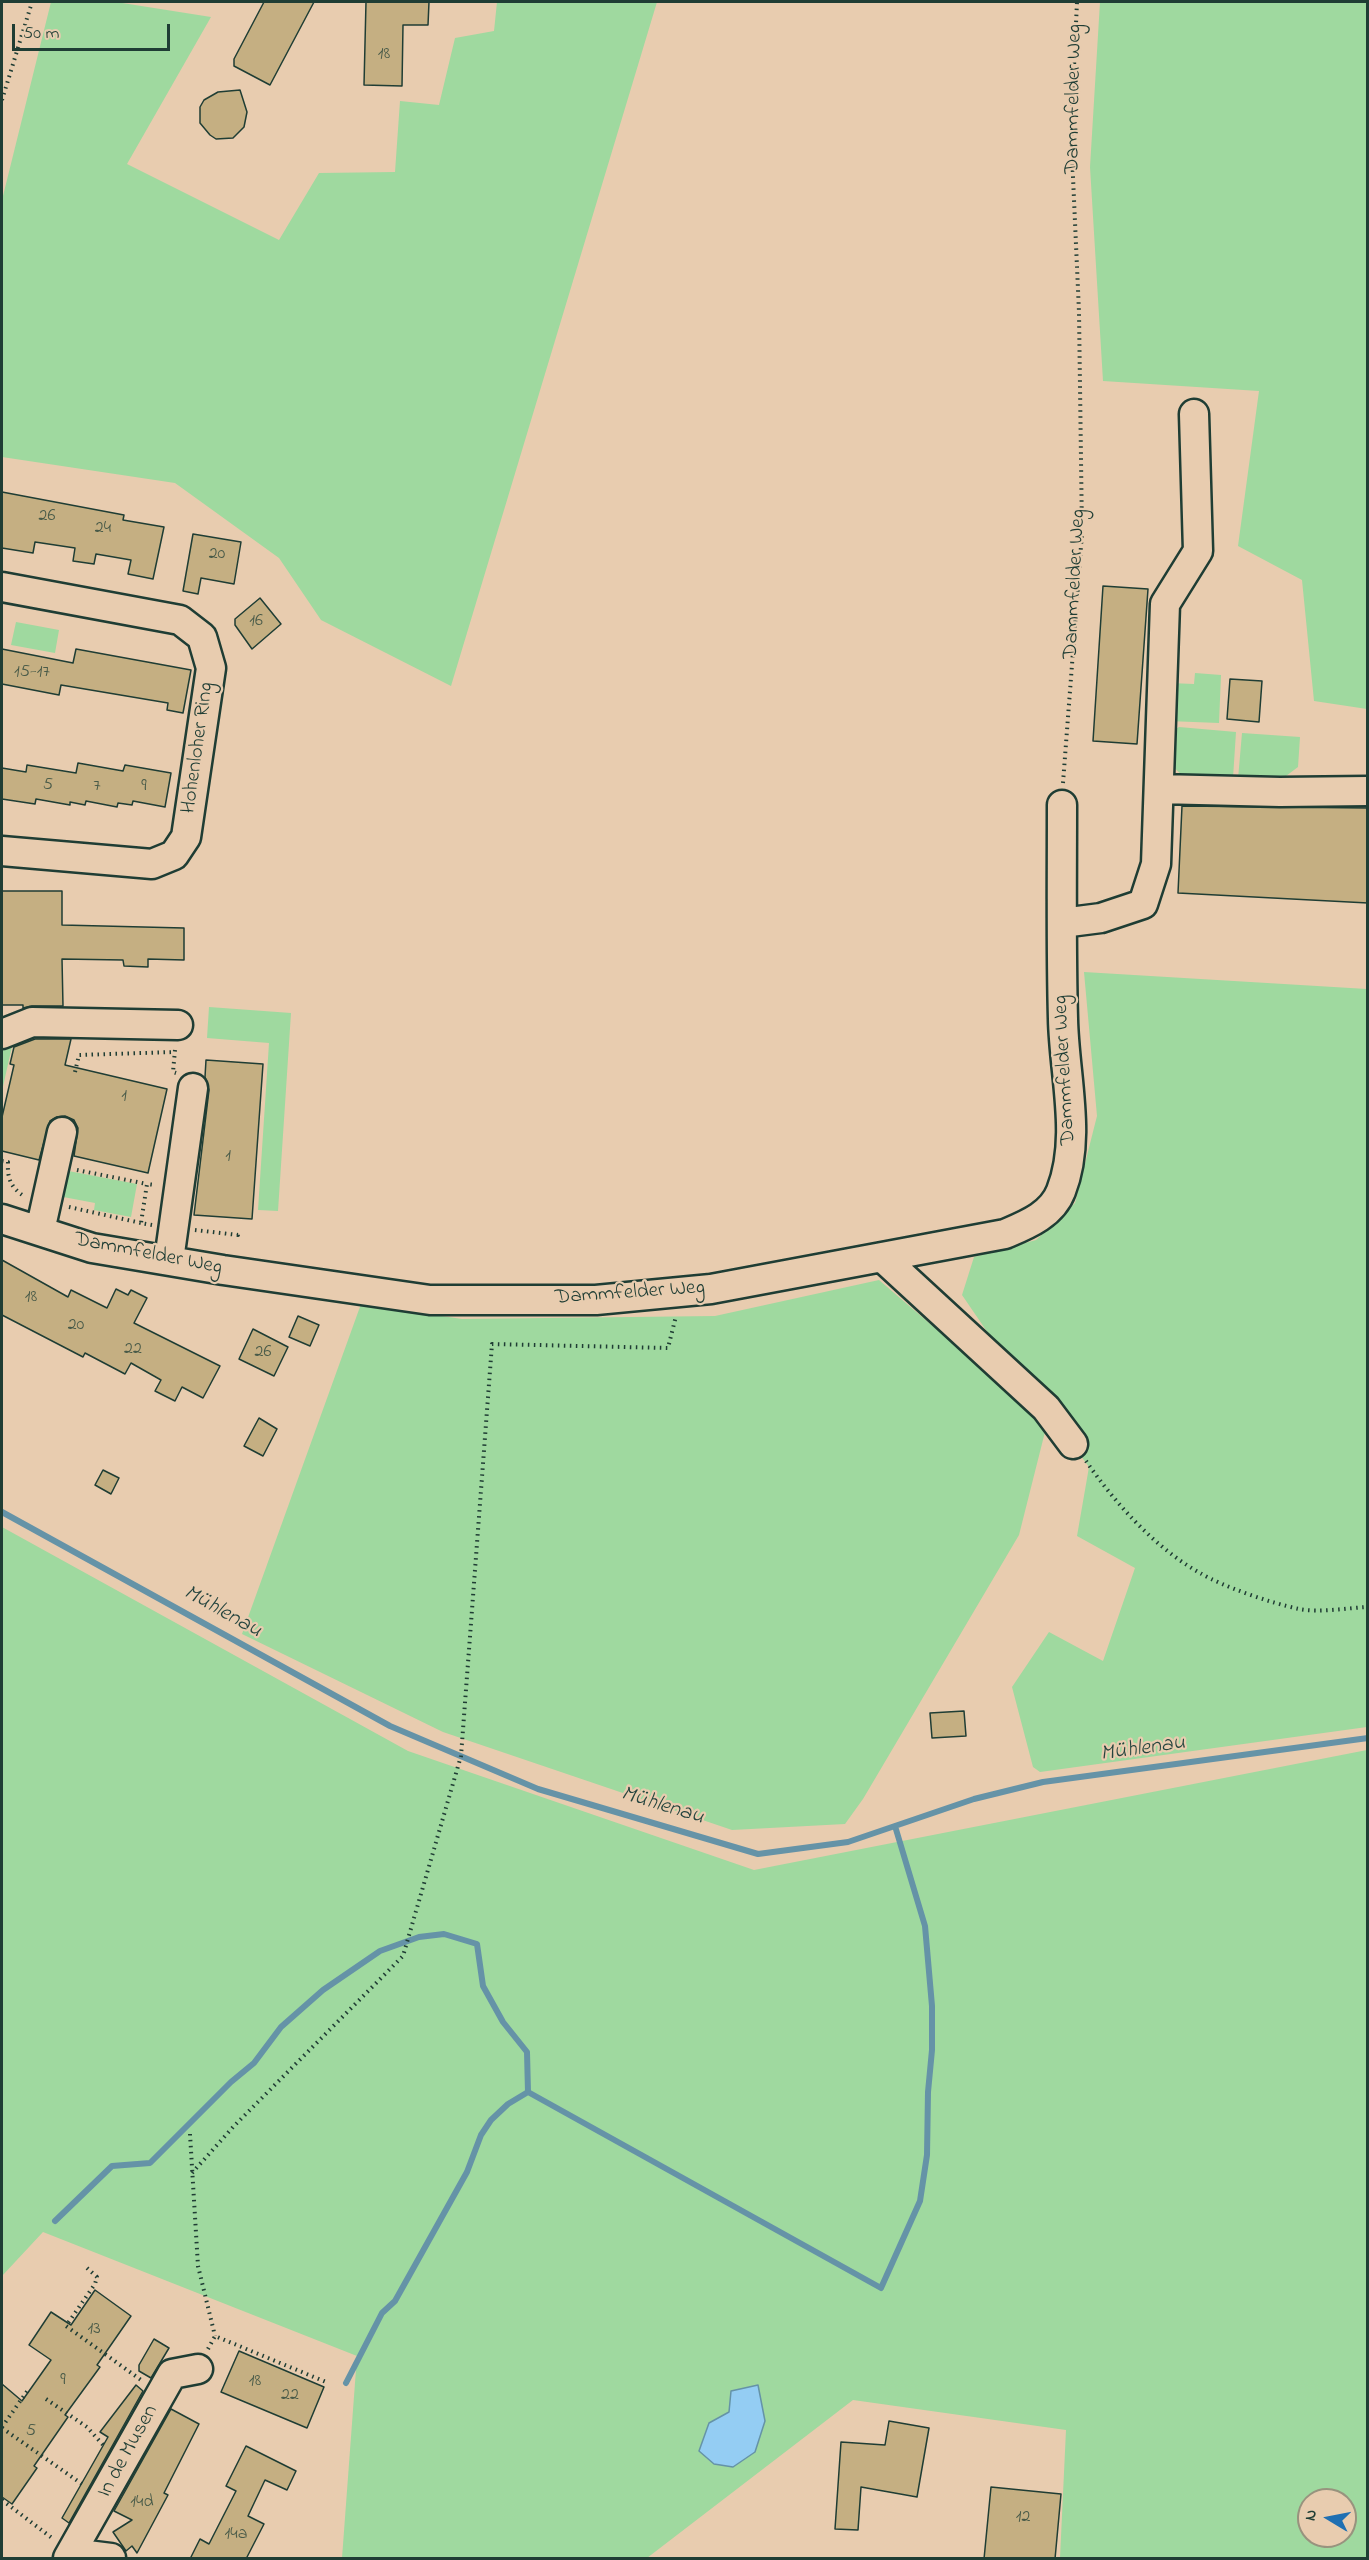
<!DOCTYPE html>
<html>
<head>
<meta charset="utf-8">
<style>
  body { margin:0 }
  #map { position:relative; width:1369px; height:2560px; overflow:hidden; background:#e8ccaf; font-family:"Indie Flower",sans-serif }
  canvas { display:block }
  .frame { position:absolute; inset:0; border:3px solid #1f3d34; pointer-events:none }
  .north { position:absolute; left:1297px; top:2488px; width:60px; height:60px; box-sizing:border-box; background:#e8ccaf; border:2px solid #98937e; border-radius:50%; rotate:280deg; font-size:16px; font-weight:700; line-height:24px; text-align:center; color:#1f3d34 }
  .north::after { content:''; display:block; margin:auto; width:21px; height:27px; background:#1f6fb2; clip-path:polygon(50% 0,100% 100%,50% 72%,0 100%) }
  .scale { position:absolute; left:12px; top:24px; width:158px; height:27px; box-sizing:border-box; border:3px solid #1f3d34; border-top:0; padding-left:8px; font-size:18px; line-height:21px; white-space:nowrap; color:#1f3d34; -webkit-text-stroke:4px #e8ccaf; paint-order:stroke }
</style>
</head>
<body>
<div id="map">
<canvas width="1369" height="2560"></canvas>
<div class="frame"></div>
<div class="north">N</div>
<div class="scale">50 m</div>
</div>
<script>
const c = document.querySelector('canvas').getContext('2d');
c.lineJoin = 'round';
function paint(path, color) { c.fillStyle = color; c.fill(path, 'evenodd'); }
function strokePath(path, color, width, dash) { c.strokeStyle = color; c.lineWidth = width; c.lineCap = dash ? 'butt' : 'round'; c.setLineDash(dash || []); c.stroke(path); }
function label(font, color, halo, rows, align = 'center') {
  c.font = font + ' "Indie Flower",sans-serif'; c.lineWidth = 4.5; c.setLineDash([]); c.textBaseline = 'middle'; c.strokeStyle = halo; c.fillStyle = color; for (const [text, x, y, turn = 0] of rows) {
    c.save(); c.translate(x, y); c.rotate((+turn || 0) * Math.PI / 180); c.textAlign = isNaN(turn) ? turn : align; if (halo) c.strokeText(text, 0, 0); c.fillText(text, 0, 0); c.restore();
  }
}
paint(new Path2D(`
  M51,2H116L211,17L127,164L279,240L319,173L395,172L400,101L439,105L455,38L494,31L497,2H657L451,686L321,620L279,558L175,483L2,457V200Z
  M1100,2H1367V709L1314,701L1302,580L1238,546L1259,391L1103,381L1090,167Z
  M16,622L59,630L55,653L11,645Z
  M1195,673L1221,675L1219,723L1168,721L1170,683L1194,684Z
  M1179,727L1236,732L1233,778L1183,776L1170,764L1171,732Z
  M1242,733L1300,737L1298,767L1278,782L1238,779Z
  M1084,972L1367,989V1727L1040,1772L1033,1767L1012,1687L1049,1632L1103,1661L1135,1568L1077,1536L1089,1467L1046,1408L1027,1390L962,1295L974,1257L1036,1240L1075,1203L1097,1116Z
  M209,1007L291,1013L278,1211L258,1210L269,1043L207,1038Z
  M15,1033L2,1091V1042Z
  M63,1170L137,1184L131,1217L94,1210L95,1203L58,1196Z
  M879,1280L1047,1424L1019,1535L863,1799L845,1824L732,1830L443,1732L242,1634L361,1304L462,1319L715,1316Z
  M2,1527L408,1751L754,1870L1367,1750V2558H1060L1066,2430L853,2400L647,2558H342L357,2356L43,2232L2,2276ZM729,2412L699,2451L709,2423ZM1309,2500H1345V2536H1309Z`), '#9fd99f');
const water = new Path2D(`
  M758,2385L765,2421L755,2452L733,2467L714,2464L699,2451L709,2423L729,2412L731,2391Z`);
paint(water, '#94cdf3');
strokePath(water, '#6593a7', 1.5);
strokePath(new Path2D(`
  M2,1512L390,1726L538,1789L758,1854L848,1842L974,1799L1043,1782L1368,1738
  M55,2221L112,2166L150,2163L231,2082L254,2063L281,2027L323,1990L380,1951L419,1937L444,1934L477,1944L483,1986L503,2022L527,2052L528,2092L881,2288L920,2201L927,2155L928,2092L932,2050V2006L925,1926L895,1826
  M346,2383L382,2313L395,2301L467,2172L481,2135L491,2120L508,2104L528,2092`), '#6593a7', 6);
const building = new Path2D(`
  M264,2H314L270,85L234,66V59Z
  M366,2H429L428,25H403L402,86L364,85Z
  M240,90L247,112L244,127L233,138L216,139L210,135L200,123V107L204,100L218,92Z
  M2,492L124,515L123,520L164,527L153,579L128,574L131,560L96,554L94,564L73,561L75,548L35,542L33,553L2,548Z
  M193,534L241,542L234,584L201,578L198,594L183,591Z
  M1103,586L1148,589L1137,744L1093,741Z
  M260,598L281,624L252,649L235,625V619Z
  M2,649L73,663L76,649L191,670L183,713L167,710L168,703L61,685L59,695L2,684Z
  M1230,679L1262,681L1259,722L1227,719Z
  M78,763L123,771L125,765L171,773L165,807L133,801L132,805L118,803L117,807L86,801L85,805L70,802V805L36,799L35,804L2,799V768L26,772L27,765L76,773Z
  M1182,806L1368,808V903L1178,893Z
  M2,891H62V925L184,928V960L148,959V967L124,966L123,960L62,959L63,1006H32L23,1008V1005H2Z
  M35,1039H71L65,1065L167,1089L148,1173L74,1156L78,1128L74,1120L65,1116L57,1117L50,1121L39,1160L2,1151V1117L14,1065L10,1064L14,1047Z
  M206,1060L263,1064L252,1219L194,1215L209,1090L205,1077Z
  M2,1260L68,1297L71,1290L107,1308L116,1289L128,1295L131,1290L147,1298L134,1323L220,1366L203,1398L182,1387L175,1401L155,1391L161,1380L131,1363L125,1374L85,1353L83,1357L2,1315Z
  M298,1316L319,1325L310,1346L289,1337Z
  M253,1329L288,1347L274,1376L239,1359Z
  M259,1418L277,1429L263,1456L244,1446Z
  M103,1470L119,1478L111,1494L95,1485Z
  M964,1711L966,1736L932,1738L930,1713Z
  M95,2290L131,2316L97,2365L100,2367L65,2415L68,2417L34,2466L37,2468L12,2504L2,2497V2384L22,2401L51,2360L29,2345L51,2312L71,2325Z
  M154,2339L169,2348L151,2378L139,2371V2365Z
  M239,2351L324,2387L307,2428L221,2392Z
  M136,2385L143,2391L69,2523L62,2518L108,2437L100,2432Z
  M171,2409L199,2424L164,2493L168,2495L137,2553L132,2546L126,2551L113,2532L132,2520L114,2511Z
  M889,2421L929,2428L917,2497L861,2487L858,2530L835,2529L841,2442L885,2445Z
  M246,2446L296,2471L287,2490L265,2480L248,2516L264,2524L246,2559H190L200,2539L209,2544L236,2491L226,2486Z
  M991,2487L1061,2494L1055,2559H984Z`);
paint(building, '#c5af82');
strokePath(building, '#1f3d34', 1.5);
const minor = new Path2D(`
  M2,587L180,620L202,637L211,668L186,837L174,855L152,864L2,851
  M1159,789L1280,792L1368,791
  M1062,923L1101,918L1143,904L1156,864L1165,604L1198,551L1194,414
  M2,1034L32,1022L178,1025
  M2,1219L92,1248L223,1270L430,1300H596L711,1289L1005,1234C1026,1225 1052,1215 1061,1191C1082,1138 1064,1075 1063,1019C1061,948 1062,876 1062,805
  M40,1231L62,1132
  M883,1258L1046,1408L1073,1444
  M169,1260L193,1088
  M71,2553L111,2558
  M68,2558L172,2374L198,2369`);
strokePath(minor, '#1f3d34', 33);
strokePath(new Path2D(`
  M2,100L32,2
  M1063,783L1082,533L1079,312L1071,132L1077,2
  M175,1050L173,1072L176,1073
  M75,1072L79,1055L175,1052
  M2,1161L8,1162C7,1178 11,1188 24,1196
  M77,1170L147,1184
  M69,1207L141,1223
  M152,1225L141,1223L147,1184L155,1185
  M195,1230L238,1235V1232
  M1086,1461C1115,1503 1155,1548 1200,1573C1224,1587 1271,1603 1299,1609C1320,1613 1346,1608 1368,1607
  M190,2134L198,2266L215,2336
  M192,2173L234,2126L403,1956L461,1756L492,1344L668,1348L676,1316
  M87,2268L97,2277L95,2284L66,2326L141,2380
  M208,2349L215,2336L326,2382
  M46,2399L87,2427L104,2446
  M2,2427L28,2390
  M2,2428L82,2484
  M2,2500L52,2538`), '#1f3d34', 4, [1.5, 4.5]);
strokePath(minor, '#e8ccaf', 28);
label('18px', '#485a48', null, [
  ["18",384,55],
  ["26",47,517],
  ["24",103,529],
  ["20",217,555],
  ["16",256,622],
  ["15-17",32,673],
  ["5",48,786],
  ["7",97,787],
  ["9",144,787],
  ["1",124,1097],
  ["1",228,1157],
  ["18",31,1298],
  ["20",76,1326],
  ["22",133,1350],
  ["26",263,1353],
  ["13",94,2330],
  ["9",63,2381],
  ["18",255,2382],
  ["22",290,2396],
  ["5",31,2432],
  ["14d",142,2503],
  ["12",1023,2518],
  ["14a",236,2535]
]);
label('21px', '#1f3d34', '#e8ccaf', [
  ["Dammfelder Weg",1075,99,-89],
  ["Dammfelder Weg",1076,584,-87],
  ["Hohenloher Ring",199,748,-82],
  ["Dammfelder Weg",1066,1070,-93],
  ["Dammfelder Weg",148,1255,11],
  ["Dammfelder Weg",630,1294,-4],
  ["In de Musen",129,2452,-61]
]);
label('italic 22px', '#25443e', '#e8ccaf', [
  ["Mühlenau",222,1613,29],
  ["Mühlenau",1143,1750,-8],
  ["Mühlenau",662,1807,17]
]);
</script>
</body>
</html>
